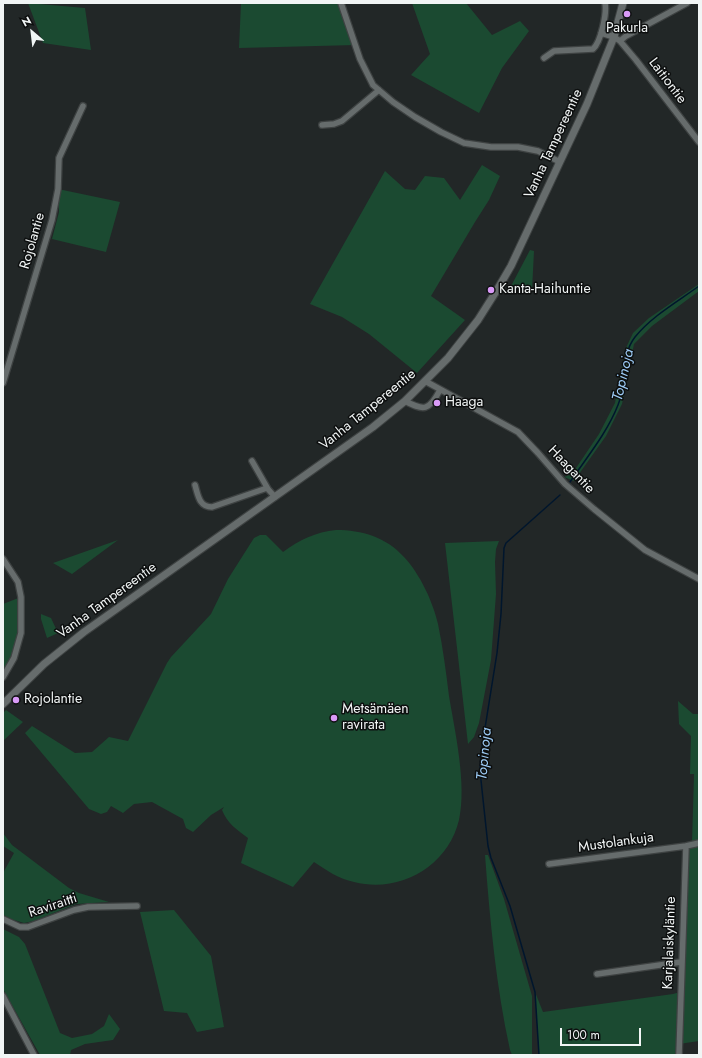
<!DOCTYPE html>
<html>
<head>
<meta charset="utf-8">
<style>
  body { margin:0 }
  #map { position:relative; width:702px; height:1058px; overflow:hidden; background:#222727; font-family:Jost,sans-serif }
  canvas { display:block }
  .frame { position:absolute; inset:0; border:4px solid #f1f5f5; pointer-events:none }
  .north { position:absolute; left:12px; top:12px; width:40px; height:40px; -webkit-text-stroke:3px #0d0f0f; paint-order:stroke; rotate:332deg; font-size:11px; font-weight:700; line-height:16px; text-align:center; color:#f1f5f5 }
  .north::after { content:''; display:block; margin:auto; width:14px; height:18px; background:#f1f5f5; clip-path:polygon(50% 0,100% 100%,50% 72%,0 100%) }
  .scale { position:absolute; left:560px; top:1028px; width:81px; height:18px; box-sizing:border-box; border:2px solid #f1f5f5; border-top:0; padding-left:5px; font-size:12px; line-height:14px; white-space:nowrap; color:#f1f5f5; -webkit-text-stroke:3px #0d0f0f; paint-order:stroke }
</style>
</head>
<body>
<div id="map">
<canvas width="702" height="1058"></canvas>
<div class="frame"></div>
<div class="north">N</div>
<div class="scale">100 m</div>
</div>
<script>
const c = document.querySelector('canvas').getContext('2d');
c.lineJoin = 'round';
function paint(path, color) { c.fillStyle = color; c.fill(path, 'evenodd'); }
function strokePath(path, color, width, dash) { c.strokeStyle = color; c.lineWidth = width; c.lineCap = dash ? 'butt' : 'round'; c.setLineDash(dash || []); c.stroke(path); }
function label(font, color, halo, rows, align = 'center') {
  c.font = font + ' Jost,sans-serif'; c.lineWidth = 3; c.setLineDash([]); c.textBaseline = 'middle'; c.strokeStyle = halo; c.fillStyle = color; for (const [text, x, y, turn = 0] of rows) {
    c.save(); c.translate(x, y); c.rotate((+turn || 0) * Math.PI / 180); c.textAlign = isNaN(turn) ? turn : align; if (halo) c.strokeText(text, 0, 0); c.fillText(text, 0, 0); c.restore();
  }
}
paint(new Path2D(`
  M28,3L85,8L91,50L43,43Z
  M241,3H339L356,45L239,48Z
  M412,3H466L492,35L520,21L529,31L502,68L479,113L411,75L430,54Z
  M482,165L500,176L489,200L475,222L431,296L465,320L417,373L369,334L342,317L310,304L385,171L405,189L415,190L425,176L444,178L460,200Z
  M58,189L120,202L106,252L52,239L59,212Z
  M530,250L534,251L532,290L510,288Z
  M699,284V291L652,326L634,344L622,404L606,436L574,481L564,477L572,474L599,434L615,403L625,350L633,333L649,318Z
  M336,530C362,530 386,537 404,557C420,574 433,602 438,624C443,648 446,672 449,696C455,732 467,784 459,820C448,866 400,894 354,882C339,879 326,870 314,862L293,887L241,863L248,838C237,830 227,823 222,810L224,807L211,815L193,832L186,828L183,819L152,802L134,804L123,813L111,806L107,812L101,814L89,809L25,733L32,726L75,753L92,752L109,737L128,741L167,663L171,657L211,614L228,579L254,538L260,535H266L283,552C299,540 316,532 336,530Z
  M118,540L72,574L53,563Z
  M499,541L496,549L495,562L496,594L491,660L479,723L474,737L468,744L445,543Z
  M21,597V633L14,658L3,677V604Z
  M41,614L51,618L58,633L47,638L41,619Z
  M678,701L693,714H699V1041L679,1044V1055H539L535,992L543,1012L673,994L680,992L686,846L692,844L694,774H690L691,736L679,724Z
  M6,710L23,722L3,741V713Z
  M3,833L12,845L69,888L79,893L109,902L76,904L34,921L24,923L14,920L3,915V873L14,853L3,846Z
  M485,855H488L504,899L532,996V1055H512L510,1050C496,986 490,921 485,855Z
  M174,910L211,956L224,1027L197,1032L187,1013L164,1011L140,912Z
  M3,929L19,937L25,944L60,1033L72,1038L92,1034L104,1026L109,1014L120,1029L113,1040L85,1044L71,1050L70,1055H40L3,989Z`), '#1b4a31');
strokePath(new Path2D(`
  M570,482C587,457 607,433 618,405C627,384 620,356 635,337C652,316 677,302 699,286
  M539,1055L535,992L510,906L491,858L488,846L480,771L481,753L497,653L501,614L504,548L506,543L560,495`), '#00162d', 1.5);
const minor = new Path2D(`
  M341,3L360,59L373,85L393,102L415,117L441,132L464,143L491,147H518L538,151L560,162
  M601,33L614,37L620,41L636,60L699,142
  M620,41L626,36L687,3
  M544,58L554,51L593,49C601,42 607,13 605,3
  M322,125L334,124L342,121L379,90
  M425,381L518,432L538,453L565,484L594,509L645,550L699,579
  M3,383L52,220L58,189L59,158L83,106
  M405,401C424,411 429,411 440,390
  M252,461L268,489
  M195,485C198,495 199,507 212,507L267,488L275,497
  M3,559L18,582L21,597V633L14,658L3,677
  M549,864L686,846
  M3,919L20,927H28L74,910L88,907L137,906
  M597,974L681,962
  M3,996L34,1055
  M679,1055L686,846L699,843`);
const secondary = new Path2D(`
  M3,704L44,664L84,632L373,427L405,401L448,358L478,320L497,290L511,266L587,104L614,37L623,3`);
strokePath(minor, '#3e4242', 8);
strokePath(secondary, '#3e4242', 9);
strokePath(minor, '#666c6c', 5.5);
strokePath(secondary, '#666c6c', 7);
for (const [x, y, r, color] of [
  [627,14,4,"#d99af7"],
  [491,290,4,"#d99af7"],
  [437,403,4,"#d99af7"],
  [16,700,4,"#d99af7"],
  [334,718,4,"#d99af7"]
]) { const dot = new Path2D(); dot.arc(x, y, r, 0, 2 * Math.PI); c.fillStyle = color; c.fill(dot); strokePath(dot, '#0d0f0f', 1.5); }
label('14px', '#f1f5f5', '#0d0f0f', [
  ["Pakurla",627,29,"center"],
  ["Kanta-Haihuntie",499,290],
  ["Haaga",445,403],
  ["Rojolantie",24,700],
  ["Metsämäen",342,710],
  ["ravirata",342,726]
], 'left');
label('14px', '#f1f5f5', '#0d0f0f', [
  ["Laitiontie",667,81,53],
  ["Vanha Tampereentie",554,144,-65],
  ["Rojolantie",33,241,-74],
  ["Vanha Tampereentie",368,410,-39],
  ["Haagantie",571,470,46],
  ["Vanha Tampereentie",107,601,-36],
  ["Mustolankuja",616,843,-8],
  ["Raviraitti",53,906,-18],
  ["Karjalaiskyläntie",670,943,-88]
]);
label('italic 15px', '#9ccaf4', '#0d0f0f', [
  ["Topinoja",624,375,-77],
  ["Topinoja",485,754,-85]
]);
</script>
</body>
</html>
